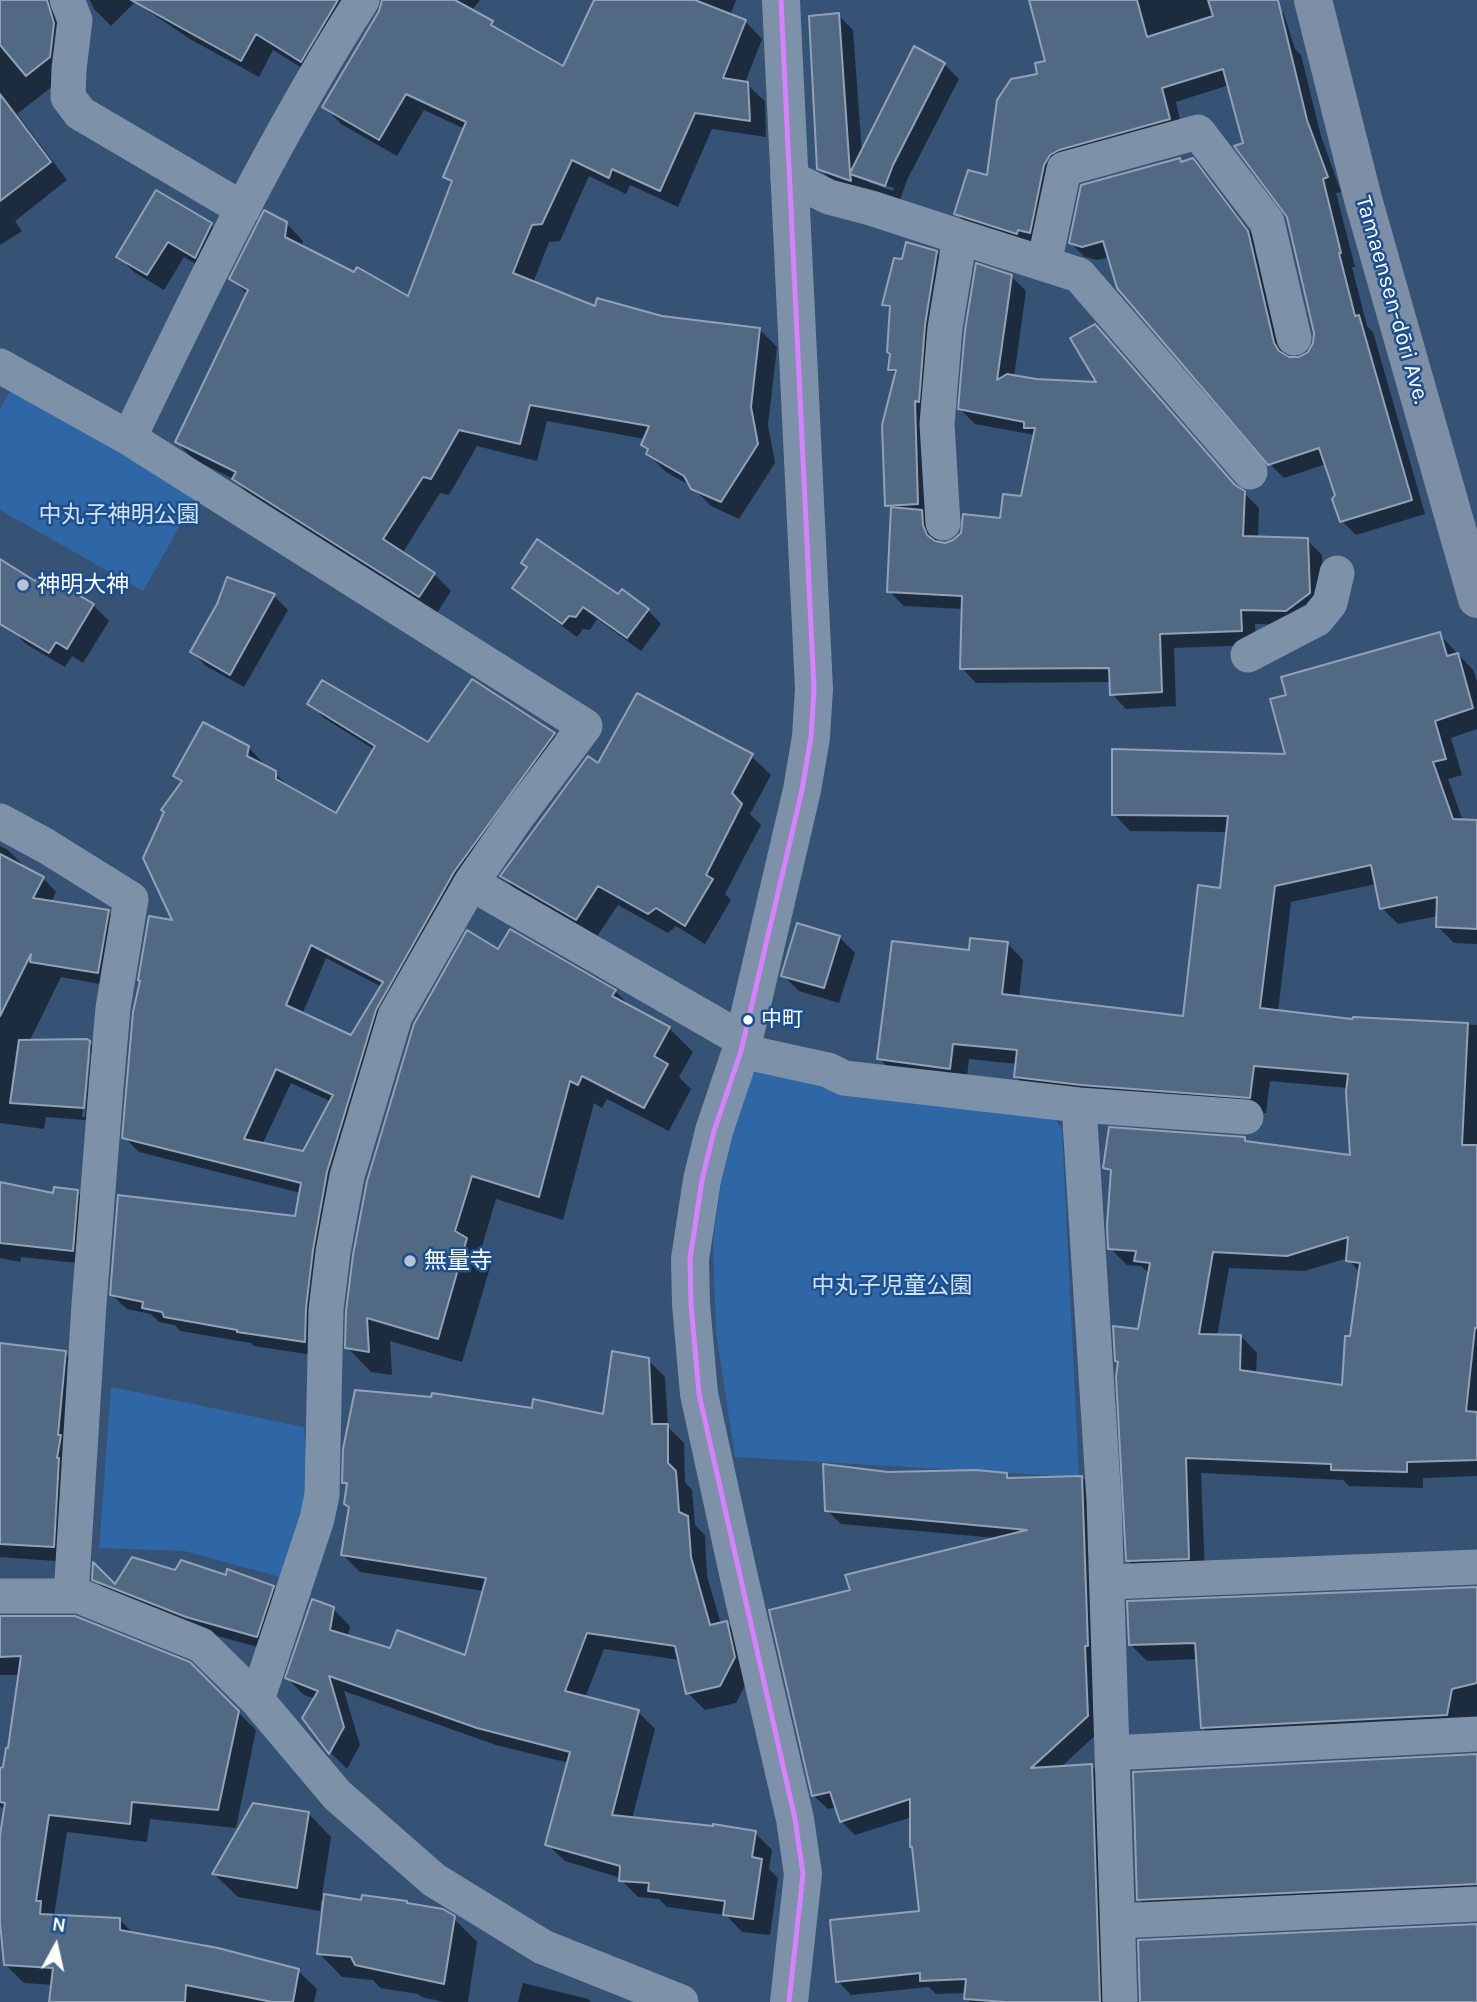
<!DOCTYPE html>
<html>
<head>
<meta charset="utf-8">
<style>
  body { margin:0 }
  #map { position:relative; width:1477px; height:2002px; overflow:hidden; background:#365274; font-family:Karla,sans-serif }
  canvas { display:block }
  .north { position:absolute; left:21px; top:1911px; width:70px; height:70px; -webkit-text-stroke:5px #1b4f8f; paint-order:stroke; rotate:8deg; font-size:19px; font-weight:700; line-height:28px; text-align:center; color:#fff }
  .north::after { content:''; display:block; margin:auto; width:24px; height:32px; background:#fff; clip-path:polygon(50% 0,100% 100%,50% 72%,0 100%) }
</style>
</head>
<body>
<div id="map">
<canvas width="1477" height="2002"></canvas>
<div class="north">N</div>
</div>
<script>
const c = document.querySelector('canvas').getContext('2d');
c.lineJoin = 'round';
function paint(path, color) { c.fillStyle = color; c.fill(path, 'evenodd'); }
function strokePath(path, color, width, dash) { c.strokeStyle = color; c.lineWidth = width; c.lineCap = dash ? 'butt' : 'round'; c.setLineDash(dash || []); c.stroke(path); }
function label(font, color, halo, rows, align = 'center') {
  c.font = font + ' Karla,"Noto Sans JP",sans-serif'; c.lineWidth = 5; c.setLineDash([]); c.textBaseline = 'middle'; c.strokeStyle = halo; c.fillStyle = color; for (const [text, x, y, turn = 0] of rows) {
    c.save(); c.translate(x, y); c.rotate((+turn || 0) * Math.PI / 180); c.textAlign = isNaN(turn) ? turn : align; if (halo) c.strokeText(text, 0, 0); c.fillText(text, 0, 0); c.restore();
  }
}
paint(new Path2D(`
  M10,391L197,496L143,591L0,510V409Z
  M754,1070L1053,1116L1062,1129L1079,1477L735,1457L716,1332L713,1241L726,1148Z
  M111,1387L304,1427L309,1495L284,1578L184,1551L99,1548Z`), '#2f66a5');
paint(new Path2D(`
  M0,0H75L67,75L17,114L67,180L15,221L22,231L0,245Z
  M90,0H369L318,78L273,50L259,77L190,39L135,2L111,26L94,9Z
  M384,0H480L472,10L499,32L564,69L596,0H736L730,16L745,21L762,39L745,83L765,101L766,137L712,129L678,207L630,185L626,194L589,176L560,241L549,242L533,283L596,308L760,330L777,347L768,425L775,463L739,519L711,506L691,486L666,472L648,454L649,451L643,445L645,439L547,421L537,461L477,446L449,495L440,493L402,554L434,574L451,591L437,613L252,497L234,479L194,460L177,442L248,295L232,278L286,223L303,241L302,248L409,298L453,185L445,177L465,129L424,110L397,156L341,124L324,106L381,11Z
  M1031,0H1270L1284,14L1295,49L1301,55L1321,136L1341,192L1336,193L1355,267H1352L1367,326L1373,332L1425,514L1356,535L1342,521L1337,495L1326,464L1284,478L1270,464L1110,257L1097,260L1085,257L1071,243L1179,160L1183,163L1192,160L1207,175L1262,247L1288,359H1300L1309,353L1315,344V333L1288,217L1245,144L1229,85L1176,102L1183,133L1073,163L1044,246L971,228L956,213L988,177L1047,62Z
  M838,15L853,30L862,154L944,64L959,79L907,180L900,200L864,188V194L834,183L819,168ZM868,179L894,188L893,191L868,182Z
  M157,192L211,225L227,241L211,273L184,257L164,290L134,272L118,256Z
  M936,252L949,265L936,527L939,544L944,545L1002,520L1022,498L1035,435L975,424L960,409L1011,276L1026,291L1014,377L1244,493L1259,508L1258,538L1307,540L1322,555L1324,608L1301,625L1255,624L1256,645L1174,648L1176,706L1126,709L1112,694L1111,682L976,683L962,668L963,609L904,606L889,591L893,511L887,505L896,375L890,369L891,311L884,304L903,260Z
  M0,561L35,583L93,605L109,621L83,663L72,656L65,667L26,644L0,617Z
  M515,587L619,597L648,610L661,624L641,651L597,619L590,630L583,629L577,637L528,601Z
  M274,596L288,610L244,687L206,666L192,652Z
  M1439,634L1474,671L1477,682V729L1451,738L1462,775L1448,779L1463,821L1477,822V944L1454,943L1438,927V916L1398,924L1382,908L1376,884L1291,902L1278,1012L1354,1021V1019L1477,1025V1476L1423,1478V1488L1349,1486L1343,1480L1201,1473L1205,1574L1144,1577L1128,1560L1139,1331L1150,1274L1141,1266L1127,1265L1110,1248L1112,1174L1105,1167L1245,1139L1249,1143L1352,1157L1348,1088L1270,1081L1266,1113L1099,1101L1032,1093L1016,1077L1017,1064L969,1059L966,1085L895,1075L879,1058L971,952L1007,943L1023,960L1019,998L1185,1018L1221,889L1228,832L1130,831L1114,814L1287,755L1288,696ZM1348,1258L1360,1273L1343,1387L1256,1374L1257,1353L1241,1336H1217L1229,1268L1304,1271Z
  M310,704L428,745L554,734L568,748L390,1025L319,1356L254,1346L251,1343L180,1331L175,1325L159,1322L151,1314L127,1309L112,1295L297,1218L301,1193L139,1152L124,1137L175,922L183,783L176,776L248,747L262,762V766L275,773L290,788L337,815L375,750L324,718ZM326,958L382,987L351,1037L302,1015ZM291,1083L332,1102L304,1153L262,1145Z
  M751,756L771,775L750,814L761,825L725,894L731,900L705,944L676,926L668,933L618,905L596,938L522,896L502,876L599,766Z
  M0,846L8,850L22,864L20,866L43,878L56,892L51,902L108,911L122,925L111,986L61,977L29,1042H89L103,1056L97,1121L46,1117L44,1129L0,1123ZM87,1052H91L85,1117H82Z
  M839,937L855,953L839,1003L799,991L783,975Z
  M499,951L615,991L632,1008L669,1028L693,1052L679,1077L691,1089L669,1131L607,1099L602,1108L594,1103L563,1220L496,1199L480,1253L491,1264L462,1362L390,1341L392,1375L371,1372L347,1347Z
  M0,1184L54,1195L77,1192L91,1205L86,1264L21,1257L20,1262L0,1258Z
  M0,1345L65,1353L81,1368L69,1562L0,1557Z
  M648,1360L665,1377L668,1427L684,1443L685,1482L692,1490L695,1525L705,1535L707,1576L721,1624L726,1623L743,1640L751,1674L736,1703L705,1710L688,1693L680,1660L604,1649L585,1698L638,1712L655,1729L632,1819L755,1833L772,1850L769,1869L778,1878L770,1935L742,1932L726,1915L667,1907L659,1899L638,1897L621,1880V1878L565,1861L547,1844L569,1763L496,1745L344,1691L360,1745L347,1769L330,1752L304,1718L315,1699L304,1695L287,1678L333,1609L350,1626L348,1637L391,1650L466,1657L484,1591L360,1572L343,1555L350,1508L348,1486L344,1482L533,1410L605,1416Z
  M888,1473L1006,1475L1011,1480L1082,1477L1095,1491L1101,1730L1060,1768L1092,1766L1105,1779L1113,2002H970L966,1998V1993L936,1994L929,1987L851,1995L838,1981L921,1913L912,1817L855,1835L841,1821L837,1807L828,1809L814,1796L771,1612L852,1591L996,1538L841,1524L827,1510Z
  M227,1577L273,1587L289,1603L272,1651L203,1632L110,1595L94,1579L116,1587Z
  M1477,1589V1731L1219,1744L1202,1727L1198,1659L1147,1661L1130,1644Z
  M0,1618L189,1664L256,1730L236,1828L150,1819L147,1842L67,1832L54,1916L120,1920L134,1934L298,1971L317,1989L314,2002H51L53,1985L24,1983L6,1965L0,1903V1847L5,1811L0,1806V1770L4,1769L9,1750L20,1675H0Z
  M1477,1756V1901L1155,1916L1139,1899Z
  M308,1813L331,1837L322,1895L453,1918L477,1942L468,2002H444L422,1997L418,1994L380,1988L373,1980L342,1977L319,1953L325,1901H321L320,1911L238,1897L214,1874Z
  M523,1983L588,1999L591,2002H518Z`), '#0007');
const building = new Path2D(`
  M0,0H47L54,23L50,57L26,76L0,45Z
  M131,0H338L301,62L256,34L241,61Z
  M382,0H455L493,21L491,25L563,66L594,0H695L746,20L723,78L748,82L750,121L695,113L660,191L612,169L609,178L572,160L542,224L532,225L513,273L595,306L597,298L662,316L760,328L751,407L758,444L721,502L691,489L684,476L646,454L648,449L641,445L649,426L530,405L520,444L459,430L431,479L423,477L383,539L435,573L419,597L232,479L236,472L175,442L248,290L229,279L264,210L287,222L285,237L354,272L357,267L408,296L452,181L443,177L466,122L406,94L379,140L322,107L379,11Z
  M1029,0H1137L1147,37L1213,16L1208,0H1278L1307,120L1328,177L1323,179L1341,253H1339L1355,316L1359,315L1412,500L1340,522L1332,499L1335,495L1319,448L1268,465L1117,288L1103,241L1082,247L1069,243L1081,185L1180,158L1181,162L1193,158L1248,231L1274,343L1279,351L1289,357H1299L1308,352L1313,343L1314,333L1287,217L1234,146L1243,143L1223,69L1162,88L1170,119L1059,150L1050,155L1044,165L1030,233L1018,230L1017,234L954,214L968,170L987,175L997,100L1011,79L1037,74L1035,63L1045,61Z
  M839,13L850,173L914,46L945,63L893,165L885,186L850,174L851,181L817,169L809,16Z
  M0,94L51,162L0,201Z
  M156,190L212,223L195,258L168,242L147,275L116,257Z
  M906,242L937,251L925,325L919,402L915,401L918,504L885,506L882,425L896,370H888L890,354L887,352L890,306L882,305L894,258L902,259Z
  M976,263L1012,275L997,380L1007,374L1036,379L1096,382L1070,338L1095,324L1235,485L1245,491L1243,536L1308,538L1310,593L1286,611L1241,610L1242,631L1160,634L1162,692L1110,695L1109,668L960,669L962,596L887,592L891,507L922,510L923,525L927,535L935,541L945,543L953,540L961,533L963,514L1000,518L1003,494L1021,496L1035,428H1024V422L958,409L965,330Z
  M537,539L618,594L622,589L649,609L627,638L583,607L576,617L569,616L562,624L512,588L527,567L521,563Z
  M0,559L35,581L41,573L94,604L67,649L56,642L49,653L0,624Z
  M227,577L275,594L230,675L190,652L217,604Z
  M1440,632L1447,656L1458,653L1473,708L1435,721L1446,759L1433,762L1453,819L1477,820V929L1436,927L1437,897L1380,909L1371,865L1275,886L1260,1008L1352,1019L1353,1017L1468,1023L1462,1145H1477V1328H1475L1466,1411L1477,1412V1460L1407,1462V1472L1331,1470V1464L1186,1458L1189,1559L1126,1561L1116,1377L1118,1362L1115,1361L1113,1326L1138,1329L1150,1263L1134,1261L1136,1251L1108,1249L1107,1225L1111,1170L1103,1168L1109,1127L1245,1137V1141L1350,1155L1346,1092L1348,1074L1254,1066L1250,1098L1081,1085L1014,1077L1017,1050L953,1044L950,1069L877,1059L892,941L969,950L970,938L1008,942L1002,994L1183,1016L1198,885L1220,888L1228,816L1112,815V749L1285,754L1270,699L1286,695L1281,677ZM1348,1237L1346,1261L1360,1263L1350,1336H1345L1342,1385L1240,1370L1241,1335L1199,1334L1213,1252L1287,1256Z
  M472,679L555,733L454,872L376,1010L327,1172L313,1250L306,1308L305,1342L237,1332V1330L164,1317L162,1312L142,1308L143,1302L110,1295L118,1195L295,1216L301,1183L122,1138L133,1012L140,981L138,980L149,916L172,920L143,858L164,812L161,810L182,781L173,776L203,722L249,746L247,756L276,771V779L336,813L375,746L307,704L322,680L428,742ZM311,945L383,982L351,1035L286,1005ZM276,1069L333,1095L303,1151L244,1139Z
  M637,693L753,754L732,793L742,804L706,875L713,879L685,926L656,908L648,914L598,886L576,920L500,876L588,756L598,763Z
  M0,854L44,877L33,898L109,910L98,973L30,962L31,954L0,1016Z
  M797,923L840,936L824,988L781,976Z
  M510,929L616,990L612,996L670,1027L654,1056L668,1064L644,1108L582,1076L578,1085L570,1081L539,1197L472,1176L455,1231L467,1238L438,1339L367,1318L369,1352L345,1348L346,1311L353,1255L367,1181L414,1024L467,930L498,949Z
  M87,1039L90,1041L84,1108L10,1103L19,1040Z
  M0,1182L53,1193L54,1187L78,1190L73,1251L0,1243Z
  M0,1343L66,1351L58,1435H61L57,1458H59L54,1547L0,1544Z
  M612,1351L649,1358L652,1424H668V1463L676,1471L679,1512L688,1516L691,1557L710,1625L727,1621L735,1657L720,1686L686,1694L675,1646L587,1633L565,1691L639,1710L612,1815L713,1826V1824L756,1831L752,1857L762,1859L753,1919L723,1915L725,1901L648,1891L649,1883L619,1881L620,1866L545,1845L570,1752L477,1728L329,1676L344,1727L329,1754L302,1718L318,1691L285,1678L312,1599L334,1607L330,1630L390,1648L397,1630L465,1655L486,1578L341,1555L349,1507L344,1504L347,1483H342L343,1449L355,1390L431,1397L432,1393L532,1408L533,1399L603,1414Z
  M823,1464L888,1472L976,1470L1007,1473V1478L1082,1476L1088,1646H1085L1088,1716L1031,1768L1092,1764L1100,2002H1006L964,1999L966,1979L920,1981V1973L836,1982L830,1920L919,1911L912,1847H910V1799L840,1822L830,1792L812,1796L769,1610L850,1590L845,1575L1027,1530L825,1511Z
  M132,1557L175,1570L181,1560L226,1575L227,1569L274,1586L257,1637L186,1617L92,1580L93,1562L115,1584Z
  M1477,1587V1683L1452,1689L1447,1715L1201,1728L1195,1643L1129,1645L1127,1601Z
  M0,1616H75L190,1662L239,1711L218,1810L132,1802L130,1824L49,1815L36,1901H41L40,1914L120,1918V1930L218,1948L299,1969L293,2002H272L186,1985L185,2002H49L53,1968L4,1965L0,1922V1835L5,1803L0,1802V1768L3,1767L6,1748H8L21,1656L0,1657Z
  M1477,1754V1884L1137,1900L1133,1772Z
  M253,1803L309,1812L297,1888L212,1874Z
  M324,1894L361,1900L362,1895L407,1901V1903L443,1909L455,1916L444,1984L355,1965L351,1957L317,1954Z
  M1477,1924V2002H1140L1138,1940Z`);
paint(building, '#526984');
strokePath(building, '#92a2b6', 2);
strokePath(new Path2D(`
  M67,0L75,20L69,69L68,97L80,113L243,209
  M788,177L829,197L871,208L960,237
  M1044,264L1064,169L1198,132L1267,222L1294,338
  M0,366L129,438L585,726L516,818L471,883L395,1016L347,1176L333,1252L326,1310L322,1495L317,1519L257,1700
  M129,438C201,289 273,139 362,0
  M943,523L937,424L945,328L960,237L1079,275L1250,472
  M1248,655L1317,619L1330,603L1337,573
  M0,821L46,846L131,899L113,1008L106,1088L89,1304L71,1596
  M471,883L743,1040
  M741,1051L828,1070L844,1078L1079,1105L1246,1117
  M1079,1105L1104,1501L1120,2002
  M1107,1582L1477,1567
  M0,1596H79L201,1645L257,1700L337,1795L434,1880L543,1947L681,2002
  M1112,1753L1477,1734
  M1118,1921L1477,1904`), '#7d92a8', 35);
strokePath(new Path2D(`
  M781,0L814,689L811,737L802,790L741,1051L714,1131L702,1180L690,1259L691,1304L699,1394L738,1573L795,1819L803,1874L789,2002`), '#7d92a8', 38);
strokePath(new Path2D(`
  M1313,0L1363,199L1477,599`), '#7d8ea7', 38);
strokePath(new Path2D(`
  M781,0L814,689L811,737L802,790L741,1051L714,1131L702,1180L690,1259L691,1304L699,1394L795,1819L803,1874L789,2002`), '#d880ff', 5);
for (const [x, y, r, color] of [
  [23,585,7,"#b9c2ce"],
  [748,1020,6,"#fff"],
  [410,1261,7,"#b9c2ce"]
]) { const dot = new Path2D(); dot.arc(x, y, r, 0, 2 * Math.PI); c.fillStyle = color; c.fill(dot); strokePath(dot, '#1b4f8f', 2.5); }
label('21px', '#fff', '#1b4f8f', [
  ["中町",761,1020]
], 'left');
label('23px', '#fff', '#1b4f8f', [
  ["Tamaensen-dōri Ave.",1392,300,74]
]);
label('23px', '#cfe3fa', '#1b4f8f', [
  ["中丸子神明公園",119,515],
  ["中丸子児童公園",892,1286]
]);
label('23px', '#fff', '#1b4f8f', [
  ["神明大神",37,585],
  ["無量寺",424,1261]
], 'left');
</script>
</body>
</html>
